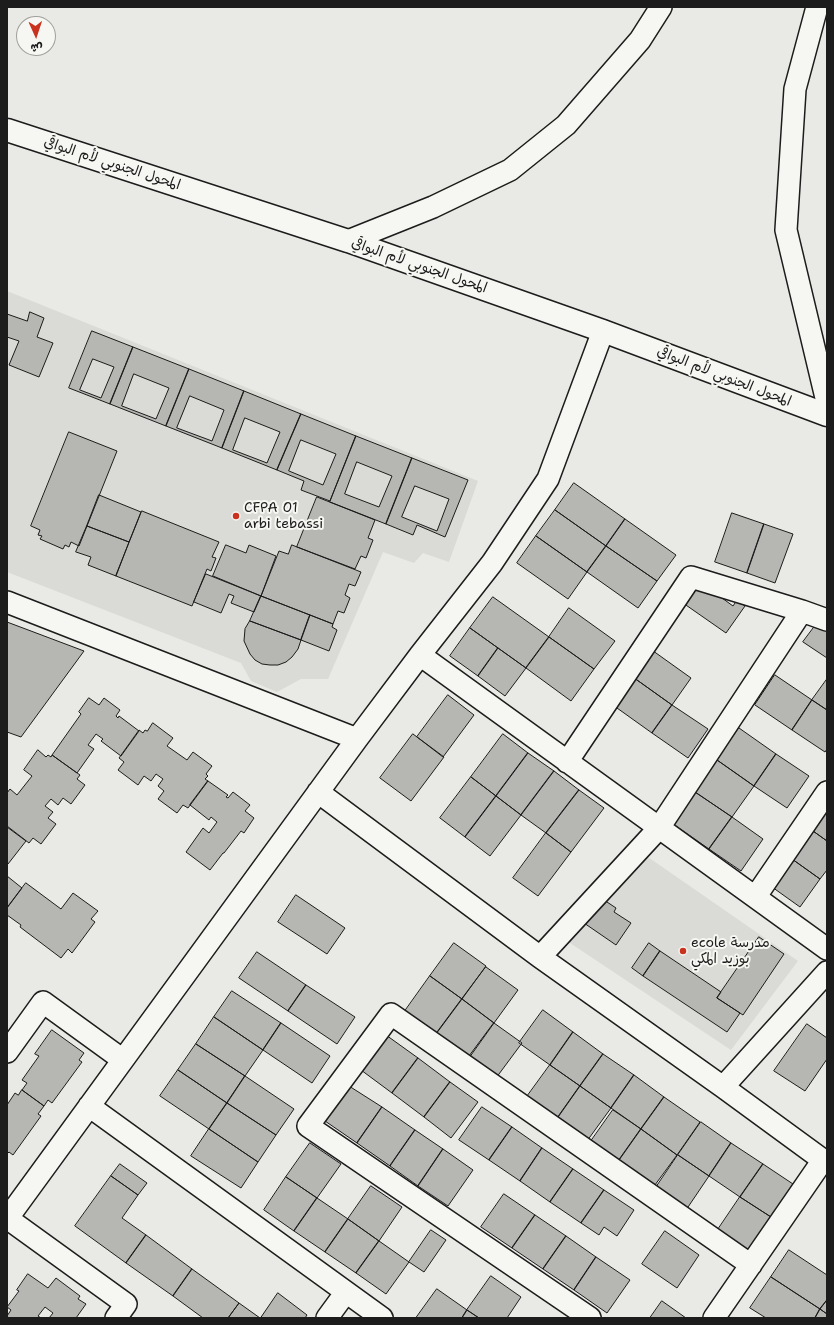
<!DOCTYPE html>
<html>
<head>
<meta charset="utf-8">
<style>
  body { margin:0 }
  #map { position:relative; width:834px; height:1325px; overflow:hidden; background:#e9e9e5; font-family:"Shantell Sans","Playpen Sans Arabic",sans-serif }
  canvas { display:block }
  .frame { position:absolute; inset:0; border:8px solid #1c1c1c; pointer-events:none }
  .north { position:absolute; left:16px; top:16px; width:40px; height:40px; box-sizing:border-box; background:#f6f6f2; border:1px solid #9f9f9c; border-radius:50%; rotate:177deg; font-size:11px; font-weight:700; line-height:16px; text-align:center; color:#1c1c1c }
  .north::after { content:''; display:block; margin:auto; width:14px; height:18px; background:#c8321e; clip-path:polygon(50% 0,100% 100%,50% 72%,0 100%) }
</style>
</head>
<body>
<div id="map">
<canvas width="834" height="1325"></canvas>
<div class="frame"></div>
<div class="north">ش</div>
</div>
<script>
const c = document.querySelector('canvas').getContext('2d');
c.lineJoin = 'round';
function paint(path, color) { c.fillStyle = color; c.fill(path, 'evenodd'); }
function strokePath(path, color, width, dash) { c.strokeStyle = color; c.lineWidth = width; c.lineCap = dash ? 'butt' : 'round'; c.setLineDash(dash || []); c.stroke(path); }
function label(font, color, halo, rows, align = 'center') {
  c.font = font + ' "Shantell Sans","Playpen Sans Arabic",sans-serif'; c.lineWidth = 4; c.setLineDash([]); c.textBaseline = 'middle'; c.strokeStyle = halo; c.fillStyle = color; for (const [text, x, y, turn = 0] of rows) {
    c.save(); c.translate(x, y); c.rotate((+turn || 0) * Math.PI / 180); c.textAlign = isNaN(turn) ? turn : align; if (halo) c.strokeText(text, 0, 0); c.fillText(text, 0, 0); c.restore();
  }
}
paint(new Path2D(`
  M7,291L478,481L449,562L423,553L414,563L383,552L328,679H301L277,692L251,681L241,663L7,572Z
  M632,846L798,961L731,1050L567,941Z`), '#dadad6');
const building = new Path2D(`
  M30,312L44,318L37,337L53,343L39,377L9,365L19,341L7,337V314L27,321Z
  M92,331L133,347L110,404L69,388Z
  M133,347L189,369L166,426L110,404Z
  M93,359L114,367L101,398L80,390Z
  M189,369L244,391L222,448L166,426Z
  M134,374L169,388L156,419L122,406Z
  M244,391L301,414L277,470L222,448Z
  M190,396L224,410L212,441L177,428Z
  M301,414L356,436L330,501L301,490L304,481L277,470Z
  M245,418L280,432L267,463L233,450Z
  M69,432L117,451L79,546L71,542L69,547L65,545L63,549L40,539L42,536L38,535L40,530L31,526Z
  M356,436L412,458L386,524L330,502Z
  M301,440L336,454L323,485L289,471Z
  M412,458L468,480L445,537L417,525L413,535L386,524Z
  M357,462L392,476L379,507L345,494Z
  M574,483L625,519L606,546L555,510Z
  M415,486L449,499L437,531L402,517Z
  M99,495L141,512L129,542L87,526Z
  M317,497L375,520L368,538L373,540L366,558L361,556L355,569L297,547Z
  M555,510L606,546L587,572L536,536Z
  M142,511L219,542L212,557L216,558L211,571L207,569L192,606L116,576Z
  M732,513L764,524L747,573L715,562Z
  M625,519L676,555L657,581L606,546Z
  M764,524L793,534L775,583L747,573Z
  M87,526L129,542L116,576L88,565L91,557L76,552Z
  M536,536L587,572L568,599L517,563Z
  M226,545L246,553L249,545L276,556L261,596L213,576Z
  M292,545L361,572L355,586L349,584L345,595L350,598L344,613L338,611L333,624L261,596L279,551L288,554Z
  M606,546L657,581L638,608L587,572Z
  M206,574L261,596L254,612L231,603L234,596L229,594L221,613L194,602Z
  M696,585L709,593L711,590L733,606L737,600L745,606L726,633L683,603Z
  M261,596L310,615L301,640L250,621Z
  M493,597L549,637L526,668L470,628Z
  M569,608L615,641L594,669L549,637Z
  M310,615L333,624L332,627L337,630L329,651L301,640Z
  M250,621L301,640L298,649L292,657L286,662L278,665H270L262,664L255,660L250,654L244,641L245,629Z
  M7,622L84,651L21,737L7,732Z
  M815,626L827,630V658L803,642Z
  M470,628L498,648L478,676L450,656Z
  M549,637L594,669L571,701L526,668Z
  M498,648L526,668L505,696L478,676Z
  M649,648L691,678L672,705L630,675Z
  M630,675L672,705L652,733L610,703Z
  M775,675L812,700L792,730L755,705Z
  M827,679V710L812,700Z
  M448,695L474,715L443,757L417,737Z
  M89,698L99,705L104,698L120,710L116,716L118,718L119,716L139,731L121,756L101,741L103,739L96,734L88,745L94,749L77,773L52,755L81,714L79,712Z
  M812,700L827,710V749L825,752L792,730Z
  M672,705L708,729L688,758L652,733Z
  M153,723L173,738L167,746L187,760L193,752L212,766L206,774L208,776L205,779L208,781L188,808L183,805L177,813L158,799L164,791L158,786L163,779L156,774L151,781L144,776L138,785L118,770L124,762L119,758L139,730L143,733L145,730L147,731Z
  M739,728L776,754L754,786L717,760Z
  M413,734L444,757L411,801L380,778Z
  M503,734L528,753L496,796L471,777Z
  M38,750L46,757L48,755L51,757L52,755L80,775L77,779L85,785L71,804L63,798L58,805L51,799L45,806L53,812L48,818L56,824L41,844L33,838L29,843L7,826V793L10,789L17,795L32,776L24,770Z
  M528,753L554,771L521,815L496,796Z
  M776,754L809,776L787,808L754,786Z
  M717,760L754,786L732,817L695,792Z
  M554,771L579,790L546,833L521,815Z
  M471,777L496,796L465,837L440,818Z
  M208,781L228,795L226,797L228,798L233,792L250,805L245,811L254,818L244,833L241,831L224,853H223L210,870L186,852L203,828L209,833L217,822L211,817L209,820L190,805Z
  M579,790L604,808L571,852L546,833Z
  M695,792L732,817L709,849L673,824Z
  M496,796L521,815L490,856L465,837Z
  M827,798V841L806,826Z
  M732,817L763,839L741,871L709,849Z
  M806,826L827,841V870L820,879L785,854Z
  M7,827L26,841L8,864L7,863Z
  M546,833L571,852L538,896L513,878Z
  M785,854L820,879L800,907L765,882Z
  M7,876L22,888L7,908Z
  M26,883L61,909L73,893L98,911L91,919L95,922L72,953L68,949L61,958L20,927L21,925L7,915V908Z
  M296,895L345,928L327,954L278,922Z
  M604,900L616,908L614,912L631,923L616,945L584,923Z
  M759,937L784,954L743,1015L717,998Z
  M454,943L486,966L462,999L430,976Z
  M649,943L660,951L643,976L632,968Z
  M660,951L721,992L717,998L740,1013L727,1032L643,976Z
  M257,952L306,985L288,1011L239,978Z
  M486,967L518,990L494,1023L462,999Z
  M430,976L462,999L436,1034L405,1011Z
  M306,985L355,1017L337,1044L288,1011Z
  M232,991L281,1023L263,1050L214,1017Z
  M462,999L494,1023L469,1058L436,1034Z
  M543,1010L573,1032L550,1065L519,1043Z
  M214,1017L263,1050L245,1076L196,1044Z
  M281,1023L330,1056L312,1083L263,1050Z
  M494,1023L522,1043L496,1078L468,1058Z
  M807,1024L827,1038V1059L805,1091L774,1071Z
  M52,1030L84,1053L79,1060L82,1062L52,1103L48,1100L44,1106L22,1090L27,1083L22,1080L39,1056L35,1054Z
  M573,1032L603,1054L580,1086L550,1065Z
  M386,1035L418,1058L392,1093L361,1070Z
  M196,1044L245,1076L227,1103L178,1070Z
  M603,1054L634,1075L611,1108L580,1086Z
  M418,1058L450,1082L424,1117L392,1093Z
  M550,1065L580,1086L556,1120L526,1098Z
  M178,1070L227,1103L209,1129L160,1096Z
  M634,1075L664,1097L641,1129L611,1108Z
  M245,1076L294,1109L276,1135L227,1103Z
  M450,1082L478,1102L451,1138L424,1117Z
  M349,1086L382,1107L357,1143L325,1121Z
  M580,1086L611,1108L587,1141L556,1120Z
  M22,1090L44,1106L38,1114L41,1116L13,1155L9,1152L7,1154V1105L15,1093L18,1095Z
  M664,1097L700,1122L677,1155L641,1129Z
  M227,1103L276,1135L258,1162L209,1129Z
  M382,1107L415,1130L390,1166L357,1143Z
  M482,1107L512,1127L489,1160L459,1140Z
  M613,1110L641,1129L617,1163L589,1144Z
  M701,1122L731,1143L709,1176L678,1155Z
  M512,1127L542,1148L520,1181L489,1160Z
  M209,1129L258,1162L241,1188L191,1156Z
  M641,1129L677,1155L652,1189L617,1163Z
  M415,1130L443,1149L418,1186L390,1166Z
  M310,1143L341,1164L317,1198L286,1177Z
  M731,1143L763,1164L740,1197L709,1176Z
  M542,1148L573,1169L550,1202L520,1181Z
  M443,1149L473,1170L448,1206L418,1186Z
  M678,1155L709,1176L686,1210L655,1189Z
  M120,1164L147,1183L138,1195L111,1176Z
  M763,1164L793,1184L771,1217L740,1197Z
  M573,1169L604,1190L581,1223L550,1202Z
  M111,1176L138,1195L122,1218L146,1235L126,1263L75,1226Z
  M286,1177L317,1198L294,1231L264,1210Z
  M371,1186L402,1207L379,1241L348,1219Z
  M604,1190L634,1210L617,1236L604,1227L599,1235L581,1223Z
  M504,1194L535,1215L512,1248L481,1227Z
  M740,1197L771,1217L748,1252L717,1231Z
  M317,1198L348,1219L325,1252L294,1231Z
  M535,1215L566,1236L543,1269L512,1248Z
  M348,1219L379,1241L356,1273L325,1252Z
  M431,1230L446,1240L424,1272L409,1262Z
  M665,1231L699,1255L677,1288L642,1264Z
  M146,1235L192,1269L173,1296L126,1263Z
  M566,1236L596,1257L574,1290L543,1269Z
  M379,1241L409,1262L386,1294L356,1273Z
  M789,1250L827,1275V1300L820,1309L771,1277Z
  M596,1257L630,1280L607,1313L574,1290Z
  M192,1269L239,1303L228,1318H203L173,1296Z
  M28,1274L48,1288L56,1278L80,1296L78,1299L86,1304L76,1318H49L53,1313L45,1307L38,1316L41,1318H7V1316L11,1310L7,1307L19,1291L17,1290Z
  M491,1276L521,1297L507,1318H479L467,1310Z
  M771,1277L820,1309L815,1318H766L750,1308Z
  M437,1289L467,1310L462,1318H416Z
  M278,1293L307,1315L305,1318H228L239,1303L260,1318Z
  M827,1300V1314L820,1309Z
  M662,1301L686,1318H650Z
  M820,1309L827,1314V1318H815Z
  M467,1310L479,1318H462Z`);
paint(building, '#b6b6b3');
strokePath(building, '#1c1c1c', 1);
const minor = new Path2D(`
  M817,7L795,89L786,230L827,402
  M348,241L433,207L510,170L566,125L640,40L661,7
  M7,602L357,739
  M420,655L827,949
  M567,762L691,577L802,611L827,620
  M318,792L540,957L723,1087L827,1163
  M756,896L827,792
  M540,957L659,828L802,611
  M7,1052L43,1002L123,1060
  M723,1087L827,972
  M89,1106L382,1318
  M7,1218L126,1304L116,1318
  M7,1219L357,739L420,655L492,563L548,479L603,331
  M327,1318L346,1292
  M590,1318L308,1126L391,1014L751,1265
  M714,1318L823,1160`);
const major = new Path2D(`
  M7,130L348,241L603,331L827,415`);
strokePath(minor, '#1c1c1c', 24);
strokePath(major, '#1c1c1c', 25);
strokePath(minor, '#f6f6f2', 21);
strokePath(major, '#f6f6f2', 22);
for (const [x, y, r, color] of [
  [236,516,4,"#c8321e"],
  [683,951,4,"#c8321e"]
]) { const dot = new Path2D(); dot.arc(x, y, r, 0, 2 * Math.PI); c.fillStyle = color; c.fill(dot); strokePath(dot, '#f6f6f2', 1.5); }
label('14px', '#1c1c1c', '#f6f6f2', [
  ["المحول الجنوبي لأم البواقي",112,164,18],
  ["المحول الجنوبي لأم البواقي",419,266,19],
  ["المحول الجنوبي لأم البواقي",724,377,21]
]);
label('14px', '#1c1c1c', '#f6f6f2', [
  ["CFPA 01",244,508],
  ["arbi tebassi",244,524],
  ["ecole مدرسة",691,943],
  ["بوزيد المكي",691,959]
], 'left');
</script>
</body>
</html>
